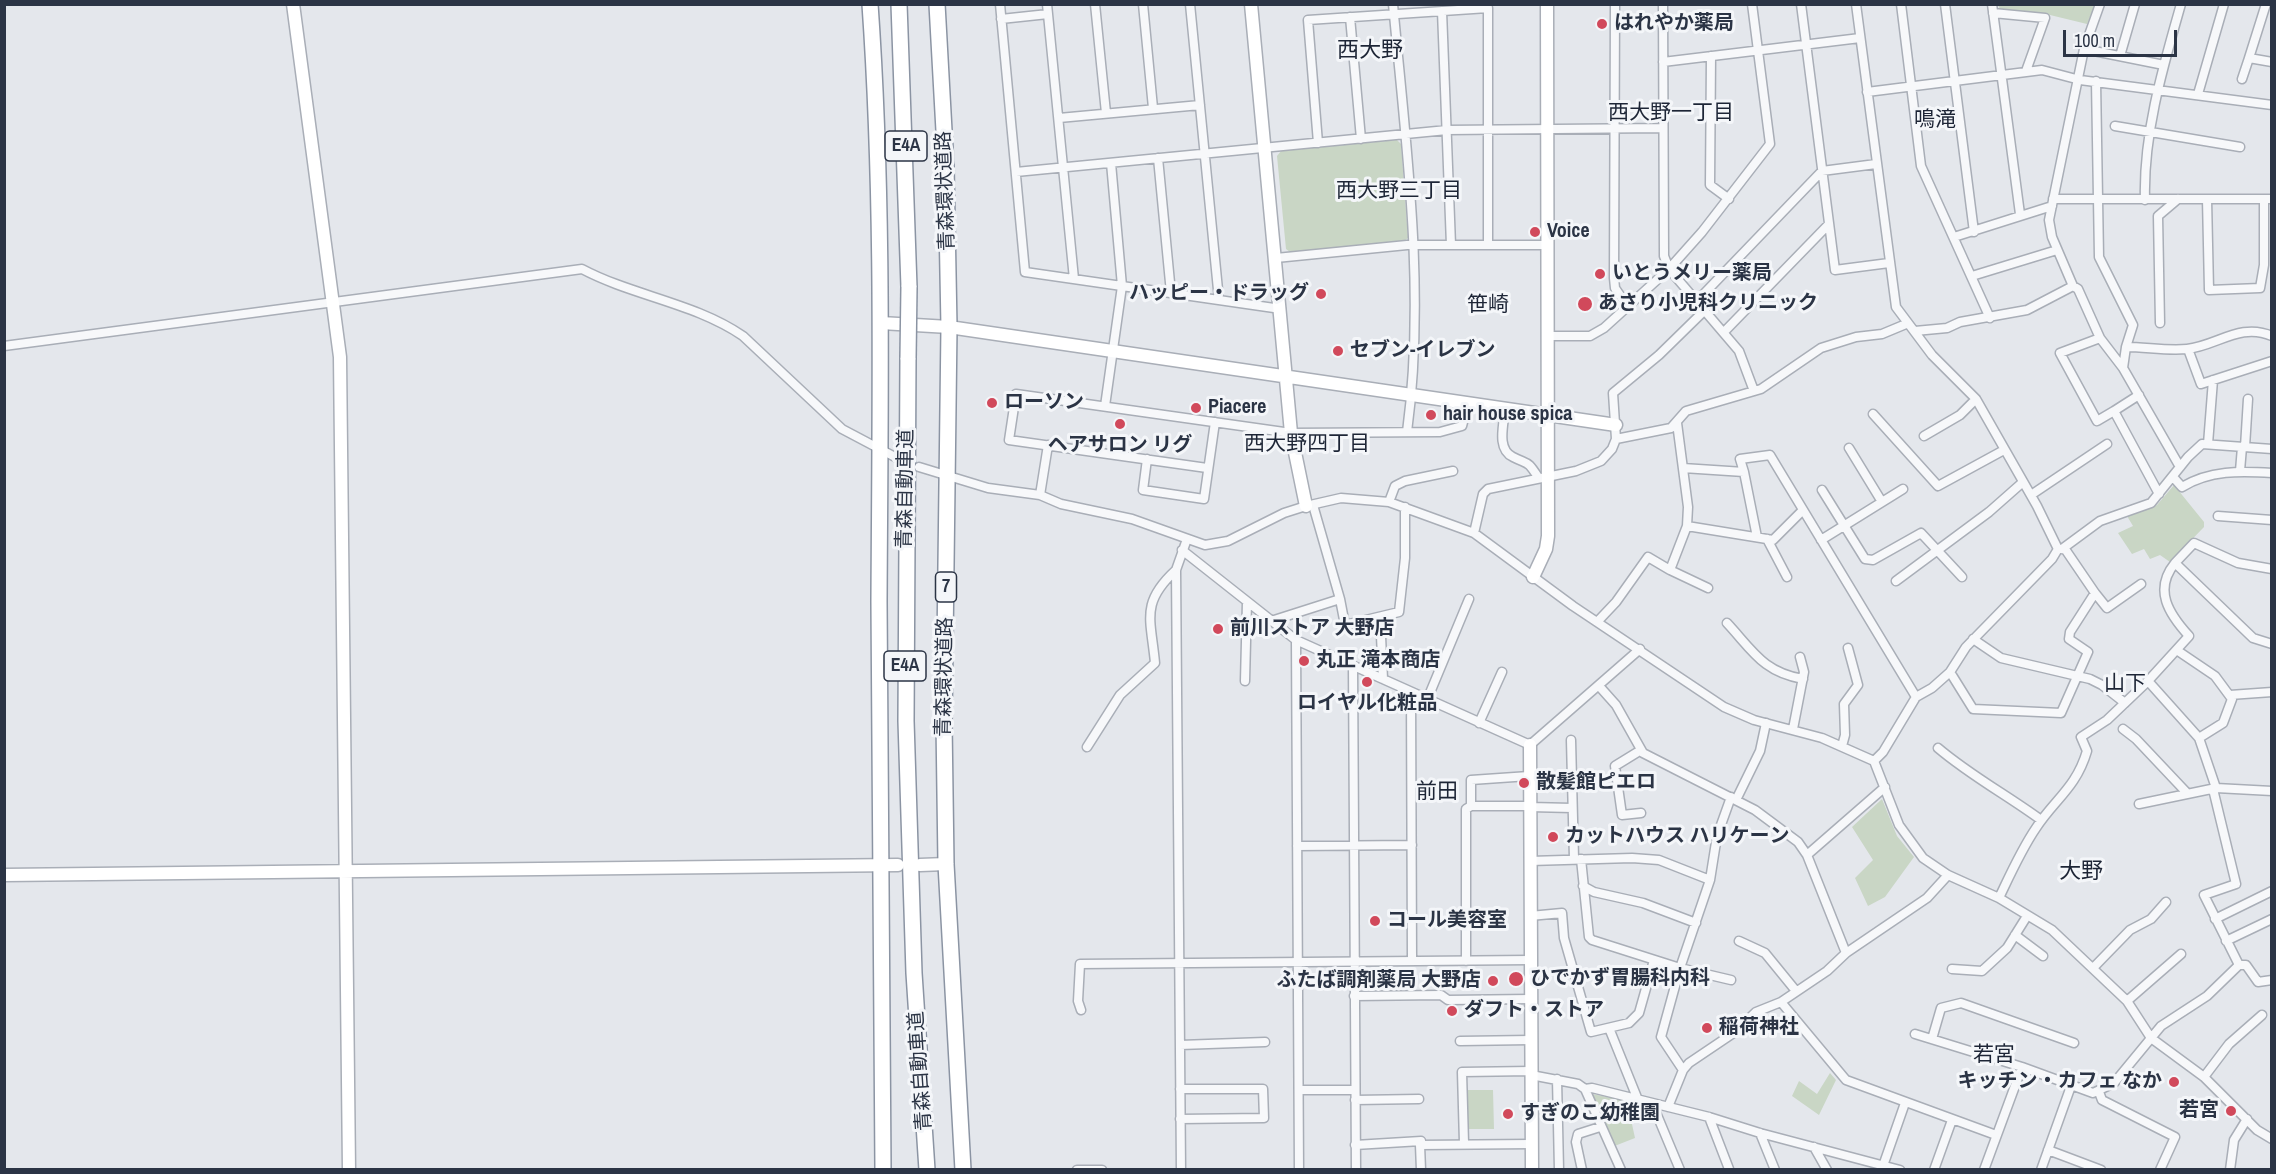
<!DOCTYPE html>
<html>
<head>
<meta charset="utf-8">
<style>
  body { margin:0 }
  #map { position:relative; width:2276px; height:1174px; overflow:hidden; background:#e4e7ec; font-family:"Archivo Narrow",sans-serif }
  canvas { display:block }
  .frame { position:absolute; inset:0; border:6px solid #2b3445; pointer-events:none }
  .scale { position:absolute; left:2063px; top:30px; width:114px; height:27px; box-sizing:border-box; border:3px solid #2b3445; border-top:0; padding-left:8px; font-size:18px; line-height:21px; white-space:nowrap; color:#2b3445; -webkit-text-stroke:4px #f4f6f9; paint-order:stroke }
</style>
</head>
<body>
<div id="map">
<canvas width="2276" height="1174"></canvas>
<div class="frame"></div>
<div class="scale">100 m</div>
</div>
<script>
const c = document.querySelector('canvas').getContext('2d');
c.lineJoin = 'round';
function paint(path, color) { c.fillStyle = color; c.fill(path, 'evenodd'); }
function strokePath(path, color, width, dash) { c.strokeStyle = color; c.lineWidth = width; c.lineCap = dash ? 'butt' : 'round'; c.setLineDash(dash || []); c.stroke(path); }
function label(font, color, halo, rows, align = 'center') {
  c.font = font + ' "Archivo Narrow","Noto Sans JP",sans-serif'; c.lineWidth = 6; c.setLineDash([]); c.textBaseline = 'middle'; c.strokeStyle = halo; c.fillStyle = color; for (const [text, x, y, turn = 0] of rows) {
    c.save(); c.translate(x, y); c.rotate((+turn || 0) * Math.PI / 180); c.textAlign = isNaN(turn) ? turn : align; if (halo) c.strokeText(text, 0, 0); c.fillText(text, 0, 0); c.restore();
  }
}
paint(new Path2D(`
  M1998,5H2095L2087,24L2050,15L2000,9Z
  M1397,140L1401,144L1408,238L1404,241L1290,252L1286,249L1277,156L1281,151Z
  M2174,485L2204,522V527L2170,562L2160,555L2150,559L2144,549L2132,554L2118,533L2133,526L2127,516L2157,505Z
  M1882,799L1897,836L1914,857L1885,897L1868,906L1855,878L1873,860L1852,827Z
  M1830,1073L1836,1080L1819,1115L1792,1096L1799,1081L1817,1094Z
  M1468,1090H1493L1494,1129H1468Z
  M1592,1094L1627,1101L1635,1138L1612,1147Z`), '#c9d6c5');
const street = new Path2D(`
  M1000,4L1025,272L1281,309
  M1047,4L1074,279
  M1095,4L1106,113
  M1143,4L1153,108
  M1190,4L1219,300
  M1393,4C1406,146 1426,290 1407,432
  M1615,4L1614,278L1615,288L1628,307
  M1663,4L1664,256L1669,269L1739,351L1754,391
  M1801,4L1835,270L1889,263
  M1856,4L1896,307L1932,355L1976,399L2037,506L2058,549L2052,559L1966,647L1950,672L1932,688L1916,697L1883,752L1874,761
  M1901,4L1921,166L1990,318
  M1945,4L1974,232
  M1992,4L2020,214
  M2266,4L2249,58L2272,62
  M1442,11L1451,245
  M1993,13L2045,18L2026,71
  M1350,17L1361,139
  M1001,19L1048,14
  M2084,49L2164,65
  M1711,56L1710,185L1729,199
  M2120,56L2135,4
  M1663,62L1860,38
  M2242,79L2249,58
  M2096,81L2099,257L2133,325L2126,347
  M1867,92L2042,70L2080,80L2272,105
  M2198,94L2224,4
  M1059,118L1200,105
  M2115,126L2240,147
  M1318,143L1308,20L1488,8V244
  M1158,158L1171,293
  M1016,172L1447,130L1663,128
  M2053,199H2272
  M2207,199L2209,290L2260,288L2264,265V199
  M2145,200C2143,134 2163,67 2181,4
  M1954,237L2052,206
  M1276,258L1407,245H1547
  M1972,276L2057,250
  M2073,286L2078,289L2100,338L2123,368
  M1696,302L1822,171L1876,164
  M2160,323L2158,216L2178,199
  M1915,331L1947,328L1960,322L2027,310L2073,286L2052,237L2049,220L2084,49L2100,4
  M1724,332L1829,224
  M1547,336H1590L1604,328L1669,269L1702,232L1770,144L1752,4
  M2100,338L2060,353L2097,421L2114,411
  M4,346L582,269C633,296 695,303 743,336L842,429L895,457
  M2188,349L2201,384L2272,361
  M2139,395L2114,411L2159,494
  M1105,406L1122,286L1111,163
  M1505,409C1504,424 1496,449 1513,457C1529,465 1527,460 1538,477
  M1873,414L1938,486L2004,450
  M1924,436L1960,415L1976,399
  M1616,439L1671,428L1686,411L1761,389L1821,348L1856,337L1882,334L1906,324
  M2208,444L2213,380
  M2245,447L2248,399
  M1849,448L1882,502
  M1147,459L1143,490L1204,499L1215,422
  M919,467L988,488L1040,495L1061,504L1132,519L1205,545L1228,541L1284,513L1306,506L1341,498L1389,502L1474,533L1573,606L1724,707L1754,720L1822,738L1874,761L1899,825L1923,858L1948,875L1999,898L2052,930L2127,1001L2151,1038L2204,1077L2257,1130L2272,1139
  M2180,467L2123,368L2126,347C2146,347 2167,351 2187,349C2217,346 2240,322 2272,336
  M1207,468L1009,440L1016,394L1291,433L1440,432L1462,426L1468,403
  M1683,468L1744,472L1740,459L1770,455L1916,697
  M2240,471L2242,447
  M1744,472L1757,537
  M2173,477L2182,487C2210,470 2240,471 2272,473
  M1822,490L1865,559L1873,560L1921,533L1962,577
  M1040,495L1048,445
  M2031,495L2107,444
  M1389,502L1395,486L1405,481L1453,471
  M2218,516L2272,520
  M1687,526L1773,540L1803,510
  M1474,533L1483,494L1488,489L1576,471L1601,461L1612,449L1616,439L1613,393L1659,355L1704,311
  M1767,539L1787,577
  M1821,540L1903,489
  M2062,549L2100,521L2151,503L2188,457L2202,444L2272,449
  M1182,550L1296,640L1530,745L1640,649
  M2272,569L2238,563L2194,543L2175,563L2253,638L2272,644
  M1670,570L1708,588
  M1896,581L1989,512L2023,482
  M2095,593L2107,608L2141,584
  M1340,599L1345,625L1399,612L1405,558V507
  M1271,621L1340,599L1313,505
  M1598,621L1616,602L1648,557L1670,570L1687,526L1688,507L1677,423
  M1727,623C1753,651 1763,672 1803,679
  M1381,636L1383,679
  M1973,639L2001,658L2090,679L2102,685L2125,703
  M1296,640L1299,1170
  M2178,651L2215,676L2232,699L2223,723L2199,738
  M1353,665L1356,1170
  M1950,672L1973,709L2061,713L2088,652L2069,639L2070,632L2095,593L2065,549
  M1245,681L1247,602
  M2148,681L2189,636C2169,614 2153,590 2175,563
  M1599,686L1616,705L1643,753L1755,810L1798,842L1807,855L1846,953
  M1411,693L1412,961
  M2230,695L2272,692
  M1427,700L1469,599
  M1479,723L1502,672
  M1793,729L1804,672L1800,657
  M2123,729L2136,739L2187,793
  M1571,740L1574,859
  M1842,746L1845,735L1844,704L1858,685L1848,648
  M1087,747L1120,695L1155,663C1151,619 1140,603 1176,570
  M1938,748C1971,776 2007,795 2041,820
  M2213,789L2236,884L2204,895L2239,965
  M1736,800L1760,751L1766,723
  M2139,804L2216,788L2272,791
  M1471,806V780L1529,776
  M1530,807L1572,808
  M1641,813L1622,815L1615,766L1641,750
  M1297,846L1412,845
  M1807,855L1885,787
  M1581,859L1589,937L1592,940L1680,968L1731,980
  M1530,861L1632,858L1659,860L1710,880
  M1583,886L1594,892L1643,903L1696,923
  M1999,898C2010,875 2021,850 2036,828C2055,799 2076,788 2087,751L2081,737L2107,720L2148,681L2199,738L2216,788
  M1530,916L1562,913L1564,938L1591,1032L1629,1023L1639,1013L1654,960
  M2215,919L2272,891
  M2015,935L2043,956
  M1739,941L1765,953L1796,991
  M2226,941L2272,919
  M1466,961V809L1471,806H1530
  M2239,965H2246L2258,982L2272,980
  M2094,967L2130,930L2151,919L2166,902
  M1952,969L1982,971L2007,948L2027,916
  M1354,996L1441,995L1448,1000L1531,999
  M2127,1001L2181,954
  M1781,1002L1846,1080L1996,1135
  M1081,1010L1078,1001L1080,964L1530,960
  M1609,1028L1638,1100
  M1915,1034L2022,1067L2093,1093L2114,1083L2161,1026L2207,996L2239,965
  M1932,1039L1941,1008L1961,1003L2074,1043
  M1460,1041L1531,1040
  M1180,1045L1265,1042
  M1683,1070L1661,1037L1680,968L1710,880L1717,836L1731,797
  M1531,1075L1578,1084L1585,1089L1621,1170
  M2204,1077L2229,1044L2262,1015
  M1557,1079L1559,1170
  M1180,1089H1263L1264,1118L1180,1119
  M1585,1089L1592,1088L1709,1117L1760,1133L1900,1170
  M1299,1090H1355
  M2099,1092L2102,1100L2175,1137L2160,1170
  M1355,1100L1419,1099
  M1652,1103L1680,1170
  M1668,1107L1683,1070L1689,1063L1735,1032L1756,1012L1781,1002L1827,971L1846,953L1927,898L1948,875
  M1709,1117L1729,1169
  M1760,1133L1775,1170
  M1464,1143L1462,1072L1531,1071
  M1355,1145L1421,1141L1420,1145L1532,1144
  M1420,1145L1421,1170
  M1814,1147L1827,1170
  M2048,1150L2101,1170
  M1883,1166L1905,1103
  M1077,1170H1102
  M1181,1170L1176,570L1187,539
  M1582,1170L1576,1142L1578,1134L1600,1127
  M1934,1170L1952,1120
  M1984,1170L2022,1067
  M2041,1170L2071,1086
  M2230,1170L2234,1140L2247,1119`);
const secondary = new Path2D(`
  M293,4L340,357L349,1170
  M1251,4L1291,433L1306,506
  M881,323L949,327L1616,425
  M1533,577L1546,549L1548,536L1547,4
  M1530,745L1532,1170
  M920,865L946,864
  M4,875L898,865`);
const highway = new Path2D(`
  M870,4C884,203 880,403 879,602C879,791 883,980 883,1170
  M899,4L909,287
  M937,4L946,167L949,327L944,723L946,864L963,1170
  M908,358L906,721L914,973L927,1170`);
strokePath(street, '#a9aeb7', 11);
strokePath(secondary, '#a9aeb7', 15);
strokePath(highway, '#8b94a3', 18);
strokePath(street, '#f7f8fa', 8);
strokePath(secondary, '#fff', 12);
strokePath(highway, '#fff', 15);
const highwayBridge = new Path2D(`
  M908,358L909,287`);
strokePath(highwayBridge, '#8b94a3', 18, []);
strokePath(highwayBridge, '#fff', 15);
for (const [x, y, r, color] of [
  [1602,24,6,"#d1495b"],
  [1535,232,6,"#d1495b"],
  [1600,274,6,"#d1495b"],
  [1321,294,6,"#d1495b"],
  [1585,304,8,"#d1495b"],
  [1338,351,6,"#d1495b"],
  [992,403,6,"#d1495b"],
  [1196,408,6,"#d1495b"],
  [1431,415,6,"#d1495b"],
  [1120,424,6,"#d1495b"],
  [1218,629,6,"#d1495b"],
  [1304,661,6,"#d1495b"],
  [1367,682,6,"#d1495b"],
  [1524,783,6,"#d1495b"],
  [1553,837,6,"#d1495b"],
  [1375,921,6,"#d1495b"],
  [1516,979,8,"#d1495b"],
  [1493,981,6,"#d1495b"],
  [1452,1011,6,"#d1495b"],
  [1707,1028,6,"#d1495b"],
  [2174,1082,6,"#d1495b"],
  [2231,1111,6,"#d1495b"],
  [1508,1114,6,"#d1495b"]
]) { const dot = new Path2D(); dot.arc(x, y, r, 0, 2 * Math.PI); c.fillStyle = color; c.fill(dot); strokePath(dot, '#f4f6f9', 2); }
for (const [x, y, w] of [
  [906,146,42],
  [946,587,21],
  [905,666,42]
]) { const box = new Path2D(); box.roundRect(x - w / 2, y - 15, w, 30, 4.5); c.fillStyle = '#f4f6f9'; c.fill(box); strokePath(box, '#2b3445', 1.5); }
label('bold 18px', '#2b3445', null, [
  ["E4A",906,146],
  ["7",946,587],
  ["E4A",905,666]
]);
label('bold 20px', '#2b3445', '#f4f6f9', [
  ["はれやか薬局",1614,24],
  ["Voice",1547,232],
  ["いとうメリー薬局",1612,274],
  ["ハッピー・ドラッグ",1309,294,"right"],
  ["あさり小児科クリニック",1598,304],
  ["セブン-イレブン",1350,351],
  ["ローソン",1004,403],
  ["Piacere",1208,408],
  ["hair house spica",1443,415],
  ["ヘアサロン リグ",1120,446,"center"],
  ["前川ストア 大野店",1230,629],
  ["丸正 滝本商店",1316,661],
  ["ロイヤル化粧品",1367,704,"center"],
  ["散髪館ピエロ",1536,783],
  ["カットハウス ハリケーン",1565,837],
  ["コール美容室",1387,921],
  ["ひでかず胃腸科内科",1530,979],
  ["ふたば調剤薬局 大野店",1481,981,"right"],
  ["ダフト・ストア",1464,1011],
  ["稲荷神社",1719,1028],
  ["キッチン・カフェ なか",2162,1082,"right"],
  ["若宮",2219,1111,"right"],
  ["すぎのこ幼稚園",1520,1114]
], 'left');
label('20px', '#2b3445', '#f4f6f9', [
  ["青森環状道路",946,191,-92],
  ["青森自動車道",906,489,-89],
  ["青森環状道路",945,677,-89],
  ["青森自動車道",921,1071,-94]
]);
label('21px', '#1d2536', '#f4f6f9', [
  ["西大野一丁目",1671,113],
  ["鳴滝",1935,120],
  ["西大野三丁目",1399,191],
  ["笹崎",1488,305],
  ["西大野四丁目",1307,444],
  ["山下",2125,684],
  ["前田",1437,792],
  ["若宮",1994,1055]
]);
label('22px', '#1d2536', '#f4f6f9', [
  ["西大野",1370,51],
  ["大野",2081,872]
]);
</script>
</body>
</html>
